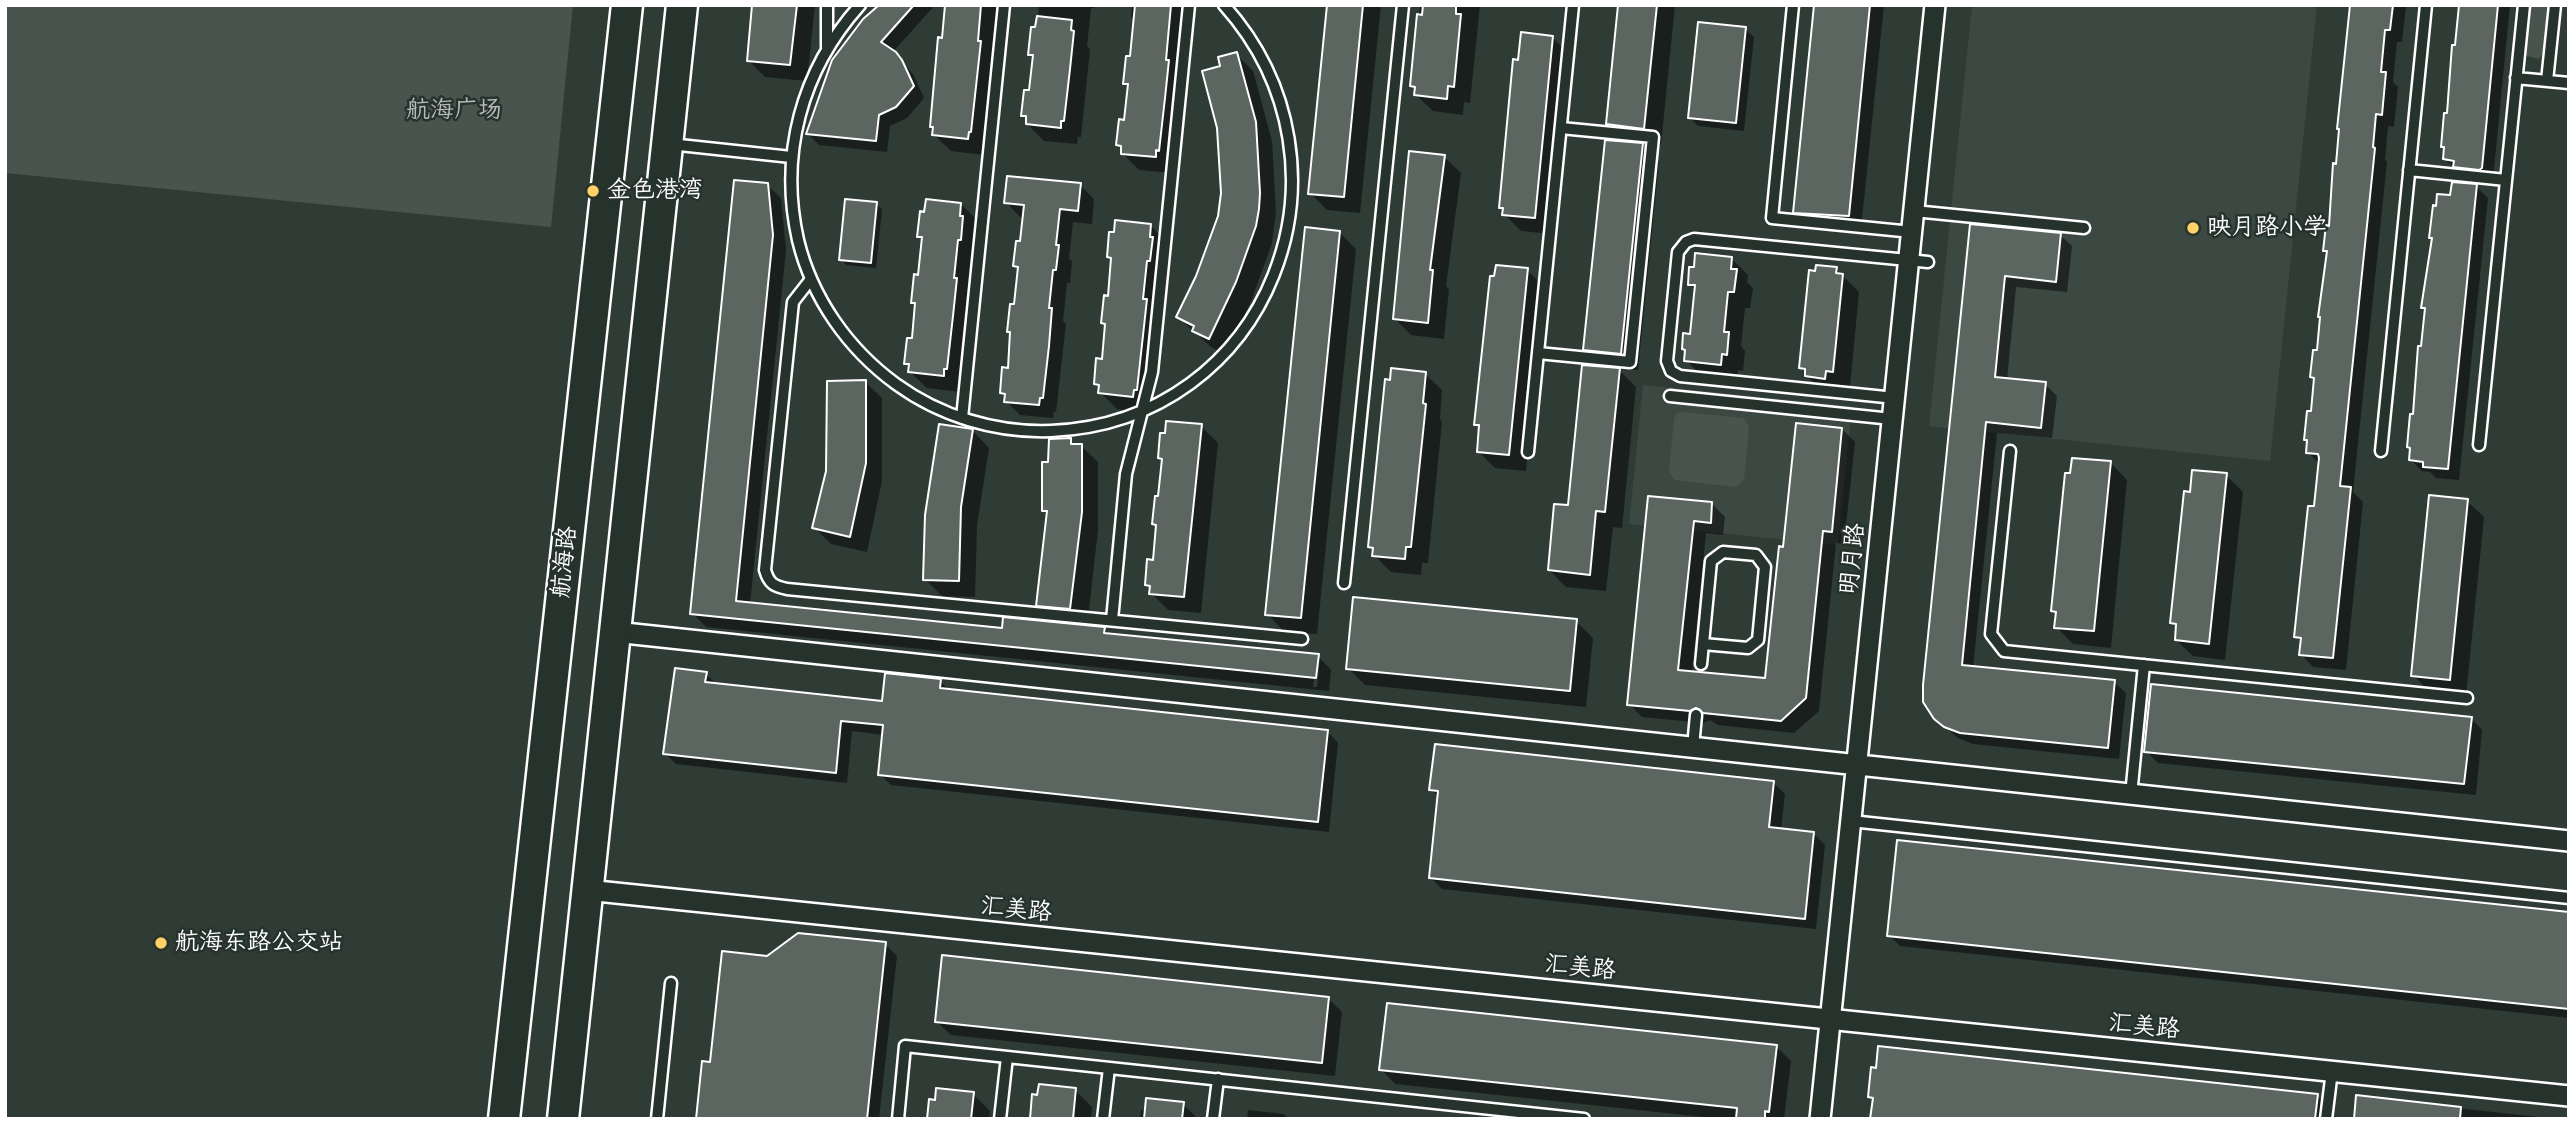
<!DOCTYPE html>
<html>
<head>
<meta charset="utf-8">
<style>
  body { margin:0 }
  #map { position:relative; width:2574px; height:1124px; overflow:hidden; background:#2f3b35; font-family:"Patrick Hand",sans-serif }
  canvas { display:block }
  .frame { position:absolute; inset:0; border:7px solid #fff; pointer-events:none }
</style>
</head>
<body>
<div id="map">
<canvas width="2574" height="1124"></canvas>
<div class="frame"></div>
</div>
<script>
const c = document.querySelector('canvas').getContext('2d');
c.lineJoin = 'round';
function paint(path, color) { c.fillStyle = color; c.fill(path, 'evenodd'); }
function strokePath(path, color, width, dash) { c.strokeStyle = color; c.lineWidth = width; c.lineCap = dash ? 'butt' : 'round'; c.setLineDash(dash || []); c.stroke(path); }
function label(font, color, halo, rows, align = 'center') {
  c.font = font + ' "Patrick Hand","LXGW WenKai TC",sans-serif'; c.lineWidth = 5; c.setLineDash([]); c.textBaseline = 'middle'; c.strokeStyle = halo; c.fillStyle = color; for (const [text, x, y, turn = 0] of rows) {
    c.save(); c.translate(x, y); c.rotate((+turn || 0) * Math.PI / 180); c.textAlign = isNaN(turn) ? turn : align; if (halo) c.strokeText(text, 0, 0); c.fillText(text, 0, 0); c.restore();
  }
}
paint(new Path2D(`
  M1972,5H2317L2270,461L1929,426Z
  M1643,385L1852,406L1838,545L1629,524Z`), '#3c4842');
paint(new Path2D(`
  M5,5H573L551,227L5,173Z
  M2530,5H2548L2543,53L2539,59L2527,56L2525,51Z
  M1682,412L1743,418L1749,426L1744,480L1736,487L1675,480L1669,472L1674,419L1677,413Z`), '#4a544f');
paint(new Path2D(`
  M754,5H815L807,81L765,77L748,60Z
  M881,5H935L893,52L913,74L924,98L907,118L890,126L887,152L819,145L808,134Z
  M947,5H1002L984,155L951,151L934,135L935,129L931,126Z
  M1039,5H1095L1094,8H1091L1087,46L1090,49L1081,137H1078L1077,144L1044,141L1027,124L1028,120L1023,115L1030,92L1034,58L1030,54L1037,29Z
  M1132,5H1189L1172,173L1139,170L1122,153L1123,149L1118,144L1125,122L1129,87L1125,83L1131,58L1135,21L1131,17Z
  M1329,5H1381L1360,213L1327,210L1310,193Z
  M1420,5H1480L1470,103L1464,102L1463,115L1433,111L1416,95L1417,90L1412,86Z
  M1620,5H1675L1661,145L1640,143L1659,162L1638,370L1617,368L1636,387L1622,528L1613,527L1606,591L1566,587L1549,570L1569,507L1604,369L1585,349L1628,144L1608,124Z
  M1816,5H1884L1861,229L1808,223L1795,210Z
  M2351,5H2404L2406,7L2402,42H2397L2393,82L2398,87L2394,127L2388,126L2385,160L2387,162L2353,492L2363,502L2346,670L2313,667L2301,654L2302,642L2296,637L2320,465L2308,452L2309,443L2306,439L2312,413L2316,380L2312,377L2319,352L2328,253L2325,250L2331,227Z
  M2457,5H2510L2493,179L2456,170L2445,159V149L2443,146L2457,47L2460,9Z
  M1745,29L1754,37L1744,131L1698,126L1690,118Z
  M1552,37L1569,54L1551,234L1521,231L1504,214V211L1500,207L1520,62Z
  M1236,54L1253,71L1272,141L1276,211L1272,243L1252,299L1226,355L1211,347L1178,317L1198,277L1220,216Z
  M1444,157L1461,173L1446,286L1449,289L1444,339L1411,335L1394,318Z
  M767,185L781,198L786,250L750,604L1003,630L1057,624L1038,605L1048,515L1043,510L1050,464L1070,440L1076,446H1081L1098,462V530L1087,627L1104,629L1110,635L1318,656L1331,670L1329,691L706,627L692,613ZM1316,666H1319L1317,687H1313Z
  M1080,185L1094,199L1092,224L1073,222L1069,258L1072,261L1070,283H1067L1063,321L1066,324L1056,412L1054,411L1053,418L1020,415L1006,401V398L1001,393L1009,370L1012,335L1009,331L1015,306L1019,270L1015,266L1022,243L1024,217H1020L1006,202Z
  M2476,186L2488,198L2459,480L2436,478L2430,472L2422,471L2410,459L2411,450L2408,447L2415,416L2426,310L2423,307L2433,240L2431,237L2452,197Z
  M876,204L882,209L876,268L846,265L841,259Z
  M961,204L978,221L960,392L927,388L910,372L911,368L906,363L913,340L917,306L913,302L920,277L923,240L919,236Z
  M1150,225L1167,242L1166,252L1169,255L1160,315L1163,318L1153,406H1151L1150,413L1117,409L1100,392V388L1096,384L1103,361L1107,327L1103,323L1109,297L1113,261L1109,257Z
  M1972,226L2060,235L2072,246L2067,292L2016,287L2007,380L2045,384L2057,396L2052,438L1997,433L1973,668L2114,682L2126,693L2119,759L1973,744L1958,738L1935,718Z
  M1340,233L1356,249L1317,634L1284,631L1267,614Z
  M1731,258L1748,275L1747,282L1753,288L1750,308H1745L1741,346L1745,351L1743,371L1738,370L1737,381L1703,377L1686,360L1687,352L1683,349L1692,335L1696,291L1690,284Z
  M1836,269L1859,292L1850,388L1842,387V395L1823,393L1800,367Z
  M1527,270L1544,287L1526,471L1495,468L1478,451L1481,428L1476,424Z
  M1425,374L1442,390L1440,419L1442,422L1428,563H1422L1421,575L1391,572L1374,555V551L1370,546Z
  M865,382L882,398V481L867,552L831,544L814,527Z
  M1201,426L1218,443L1201,613L1168,610L1151,593V589L1147,584L1154,562L1158,528L1154,524L1160,498L1164,462L1160,458Z
  M1842,429L1855,442L1844,544L1836,543L1819,711L1794,733L1718,725L1710,720L1703,723L1642,717L1629,704L1650,497L1712,504L1725,517L1723,535L1706,533L1692,673L1767,680L1785,549Z
  M973,431L989,448L977,525L975,597L942,596L925,579Z
  M2111,463L2127,480L2111,648L2073,644L2056,627L2057,615L2052,611Z
  M2226,475L2243,492L2225,660L2193,656L2176,640L2178,628L2172,623L2191,494Z
  M2467,501L2484,517L2466,696L2430,692L2413,675Z
  M1576,621L1593,638L1586,707L1365,685L1348,668Z
  M706,674L717,685L883,703L940,681L950,691L1327,731L1338,743L1329,832L891,785L879,774L884,735L852,731L847,783L676,764L665,753Z
  M2471,718L2482,730L2476,795L2158,763L2146,751Z
  M1773,782L1785,794L1781,830L1813,833L1825,845L1816,929L1442,889L1430,877L1439,797L1431,790Z
  M2569,914V1018L1900,946L1889,935Z
  M885,944L897,956L879,1119H698L711,1064L768,958Z
  M1328,998L1342,1012L1335,1076L951,1035L937,1022Z
  M1776,1046L1791,1061L1784,1119H1722L1395,1084L1381,1069Z
  M1075,1090L1092,1107L1091,1119H1031Z
  M973,1094L990,1111L989,1119H928Z
  M2317,1096L2331,1109L2330,1119H1872L1874,1101L1870,1097Z
  M2358,1097L2556,1119H2356Z
  M1183,1104L1198,1119H1140L1141,1110Z
  M1248,1110L1284,1114L1288,1119H1247Z`), '#0007');
const building = new Path2D(`
  M752,5H797L790,65L747,61Z
  M879,5H914L881,42L896,52L902,60L914,86L896,107L879,115L876,141L806,134L832,60L863,19Z
  M945,5H981L978,41H981L971,132H969L968,139L932,135L933,127H930L938,37L942,38Z
  M1135,5H1171L1166,60H1169L1165,98L1159,151L1156,150V157L1121,154V146L1116,145L1119,119L1124,120L1128,84H1123L1126,56H1130Z
  M1327,5H1363L1344,197L1308,194Z
  M1423,5H1456V14H1461L1454,87L1448,86L1447,99L1414,95L1415,87L1410,86L1417,14L1422,15Z
  M1618,5H1657L1644,129L1606,124Z
  M1814,5H1870L1849,216L1793,213Z
  M2350,5H2393L2390,30H2385L2381,72H2386L2382,115L2376,114L2373,147L2375,148L2340,486L2351,487L2333,658L2299,655L2301,638L2294,637L2308,506H2314L2319,458L2318,454L2306,453L2307,440H2304L2307,411H2311L2314,378L2310,377L2313,350H2317L2320,317H2318L2327,251H2323L2326,225L2329,226L2333,163L2336,164L2339,129H2337Z
  M2459,5H2498L2482,168L2479,170L2453,167L2454,161L2443,159L2444,147H2441L2444,113H2447L2452,45H2455Z
  M1037,16L1072,20L1071,30L1074,31L1070,69L1064,121H1061V128L1026,124V116H1021L1024,90H1029L1033,55H1028L1031,27H1035Z
  M1698,22L1746,27L1736,123L1688,118Z
  M1521,32L1553,36L1535,218L1502,215L1503,208H1499L1513,59L1518,60Z
  M1237,52L1256,122L1260,193L1259,209L1256,226L1236,282L1209,339L1192,331L1194,326L1176,317L1196,276L1218,216L1221,193L1217,128L1202,71L1220,66L1218,57Z
  M1605,140L1643,143L1621,354L1583,350Z
  M1409,151L1445,155L1430,270H1433L1428,323L1393,319Z
  M1007,176L1081,183L1078,211L1060,209L1056,245H1059L1056,270H1053L1049,308H1052L1049,346L1043,398H1040L1039,405L1004,402L1005,394L1000,393L1002,367L1008,368L1010,332H1007L1010,304H1014L1018,267L1013,266L1016,241H1020L1024,205L1004,203Z
  M734,180L768,183L773,235L736,601L1002,628L1003,617L1105,627L1104,633L1319,654L1316,678L690,614Z
  M2452,182L2477,184L2448,469L2423,467V462L2409,460L2410,448L2407,447L2410,414H2413L2418,346H2421L2425,308H2421L2432,238H2429L2433,205L2436,206L2437,194L2450,195Z
  M845,199L877,202L871,263L839,260Z
  M926,199L961,203L960,216H963L961,240H958L954,278H957L953,316L947,369H944V376L908,372L909,364H904L907,338H912L915,303H911L914,274L918,275L922,237H917L920,211L924,212Z
  M1115,220L1151,224L1150,237H1153L1150,261H1147L1143,299H1147L1137,390H1134L1133,397L1098,393L1099,385L1094,384L1096,358L1102,359L1105,324L1101,323L1104,295L1108,296L1111,258L1107,257L1109,232H1114Z
  M1970,224L2061,233L2056,282L2005,276L1995,377L2046,382L2041,428L1986,422L1962,665L2115,680L2108,748L1960,733L1944,727L1934,719L1923,702V685Z
  M1305,227L1340,231L1301,618L1265,615Z
  M1695,253L1732,257L1731,269H1737L1734,292H1728L1724,332H1729L1727,355L1722,354L1721,365L1684,361L1685,350L1682,349L1683,333L1690,334L1695,285H1688L1689,267H1694Z
  M1496,265L1528,268L1509,455L1477,452L1479,425H1474L1490,276H1494Z
  M1816,265L1837,267L1836,273L1843,274L1833,372L1826,371L1825,379L1805,376V369L1799,368L1809,270L1815,271Z
  M1582,365L1620,368L1605,512L1596,511L1590,575L1548,570L1554,504L1568,505Z
  M1391,368L1426,372L1423,403L1426,404L1411,547H1406L1405,559L1372,556L1373,548L1368,547L1385,379L1390,380Z
  M866,380V463L850,537L812,528L826,471L827,381Z
  M1166,421L1202,424L1184,597L1149,594L1150,586L1145,585L1147,559L1153,560L1156,525L1152,524L1155,496H1158L1162,459L1158,458L1160,433H1165Z
  M1796,423L1842,428L1832,532L1823,531L1806,698L1781,721L1703,713L1696,708L1690,711L1627,705L1648,496L1712,502L1711,523L1694,521L1678,670L1765,678L1779,546L1783,547Z
  M939,424L973,429L961,507L959,581L923,580L925,515Z
  M1071,438V444H1082V512L1070,609L1036,606L1047,511H1042V462H1048L1049,439Z
  M2072,458L2111,461L2094,631L2054,628L2056,612L2051,611L2065,473H2070Z
  M2192,470L2227,473L2209,644L2175,640L2176,624L2170,623L2184,491L2190,492Z
  M2429,495L2468,499L2450,680L2411,676Z
  M1353,597L1577,619L1570,691L1346,669Z
  M675,668L707,672L705,682L882,701L885,673L941,679L940,688L1328,730L1318,822L878,775L883,725L841,721L836,773L663,754Z
  M2151,684L2472,717L2464,784L2144,752Z
  M1435,744L1774,781L1769,827L1814,832L1805,919L1429,878L1438,791L1429,790Z
  M1897,840L2569,912V1009L1887,936Z
  M798,933L886,942L867,1119H696L702,1061L710,1062L722,951L767,956Z
  M942,955L1329,997L1322,1063L935,1022Z
  M1387,1003L1777,1045L1769,1112L1765,1111V1119H1736L1737,1108L1379,1070Z
  M1878,1046L2318,1094L2315,1119H1870L1873,1098L1868,1097L1871,1067L1876,1068Z
  M1039,1084L1076,1088L1073,1119H1030L1032,1094L1037,1095Z
  M936,1088L974,1092L971,1119H927L929,1099L935,1100Z
  M2356,1095L2461,1107L2460,1119H2354Z
  M1146,1098L1184,1102L1182,1119H1144Z`);
paint(building, '#5b6661');
strokePath(building, '#fff', 2);
const service = new Path2D(`
  M827,5V47
  M860,5C801,71 779,155 798,240C812,298 848,349 896,384C940,416 995,433 1051,431C1270,422 1368,166 1224,5
  M1793,5L1772,218L1912,232
  M2516,78L2569,83
  M2547,81L2555,5
  M670,144L791,157
  M2409,170L2506,180
  M1914,211L2084,228
  M811,279L793,302L765,570C769,584 774,586 787,589L1302,639
  M1538,353L1630,362L1653,137L1561,128
  M1670,396L1892,419
  M1895,398L1680,376L1671,371L1667,361L1678,252L1686,242L1694,239L1928,262
  M962,418L1004,5
  M2479,445L2524,5
  M2010,451L1991,634L2004,651L2467,698
  M2381,451L2426,5
  M1528,452L1573,5
  M1344,583L1403,5
  M1112,620L1126,474L1152,372L1189,5
  M1701,664L1711,561L1723,552L1756,555L1765,567L1758,640L1748,648L1703,644
  M1693,747L1696,715
  M2131,795L2144,665
  M1851,821L2569,898
  M657,1119L671,983
  M898,1119L905,1046L1584,1119
  M1000,1119L1007,1057
  M1103,1119L1109,1068
  M1213,1119L1218,1079
  M2326,1119L2332,1071`);
const minor = new Path2D(`
  M615,632L2569,841
  M587,890L2569,1096
  M1820,1119L1935,5`);
const primary = new Path2D(`
  M504,1119L627,5
  M563,1119L682,5`);
strokePath(service, '#fff', 15);
strokePath(minor, '#fff', 24);
strokePath(primary, '#fff', 35);
strokePath(service, '#26332d', 10);
strokePath(minor, '#26332d', 19);
strokePath(primary, '#26332d', 30);
for (const [x, y, r, color] of [
  [593,191,7,"#ffd166"],
  [2193,228,7,"#ffd166"],
  [161,943,7,"#ffd166"]
]) { const dot = new Path2D(); dot.arc(x, y, r, 0, 2 * Math.PI); c.fillStyle = color; c.fill(dot); strokePath(dot, '#26332d', 2.5); }
label('24px', '#b7bbb9', '#26332d', [
  ["航海广场",454,111]
]);
label('24px', '#fff', '#26332d', [
  ["金色港湾",607,191],
  ["映月路小学",2207,228],
  ["航海东路公交站",175,943]
], 'left');
label('24px', '#fff', '#26332d', [
  ["明月路",1853,559,-84],
  ["航海路",565,562,-84],
  ["汇美路",1016,910,6],
  ["汇美路",1580,968,6],
  ["汇美路",2144,1027,6]
]);
</script>
</body>
</html>
